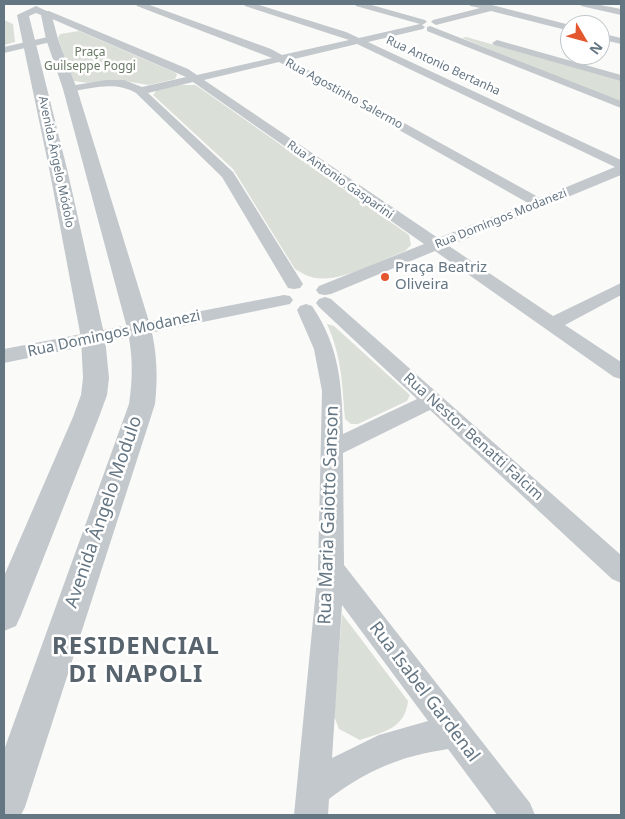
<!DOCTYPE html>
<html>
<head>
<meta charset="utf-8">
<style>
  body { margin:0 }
  #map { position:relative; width:625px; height:819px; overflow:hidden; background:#fafaf8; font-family:"Noto Sans",sans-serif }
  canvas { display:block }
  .frame { position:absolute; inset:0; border:5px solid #657683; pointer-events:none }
  .north { position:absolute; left:560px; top:15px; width:50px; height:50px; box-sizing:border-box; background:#fff; border:1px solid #c1c8cd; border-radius:50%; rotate:127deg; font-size:14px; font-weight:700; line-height:20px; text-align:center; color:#657683 }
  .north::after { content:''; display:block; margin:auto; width:18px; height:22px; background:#e4572e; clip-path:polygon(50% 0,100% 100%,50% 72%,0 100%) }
</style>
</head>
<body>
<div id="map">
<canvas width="625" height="819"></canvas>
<div class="frame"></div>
<div class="north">N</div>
</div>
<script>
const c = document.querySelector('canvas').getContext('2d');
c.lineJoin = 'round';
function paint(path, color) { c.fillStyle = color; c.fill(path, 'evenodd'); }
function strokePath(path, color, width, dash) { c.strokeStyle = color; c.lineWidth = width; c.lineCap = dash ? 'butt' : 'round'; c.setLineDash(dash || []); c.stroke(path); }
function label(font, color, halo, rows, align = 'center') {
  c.font = font + ' "Noto Sans",sans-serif'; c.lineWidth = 5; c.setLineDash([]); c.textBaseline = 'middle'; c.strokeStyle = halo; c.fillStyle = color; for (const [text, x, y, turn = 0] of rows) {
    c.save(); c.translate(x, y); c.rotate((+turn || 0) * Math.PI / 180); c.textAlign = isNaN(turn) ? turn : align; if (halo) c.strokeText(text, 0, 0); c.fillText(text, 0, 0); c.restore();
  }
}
paint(new Path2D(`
  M4,20L13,24L15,42L4,45Z
  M79,31L176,73L177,75L175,79L149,85L118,80L88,83L74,81L58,38L60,34Z
  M466,37L621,80V103L462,38Z
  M181,85H195L200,88L409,235L411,245L405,251C382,260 342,282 316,278C308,277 302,273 295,269L233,169L153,95L157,90Z
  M327,324L334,326L410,395L407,401L358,424H351L345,419C342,383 342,358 327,324Z
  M342,614L408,701C405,729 383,732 360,740L339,729L334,716Z`), '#dadfd7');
paint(new Path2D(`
  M136,4H147L271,49L282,55L349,40L245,6L244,4H256L346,32L359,38L420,24L356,6L355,4H368L425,20L427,22L422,25L425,27L423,29L368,42L621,160V175L449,246L553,316L621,283V295L565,325L621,362V379L614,377L435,251L331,294L325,295L319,294L316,290L319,286L424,244L193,82L148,93L233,172L303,284L300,288L294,289L288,288L222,177L136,93C115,81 93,88 70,92L64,89L70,86L106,80H124L142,87L186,77L43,15V11H49L188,69L197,75L272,58L137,6ZM357,44L615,167L540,198L290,60ZM279,62L528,203L438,238L204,80Z
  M469,4L492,5L570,25V31L491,11L436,25L431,22L433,20L480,8L470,6Z
  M580,4H595L621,9V15L581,6Z
  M430,26L621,101V108L427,31V27Z
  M600,33L621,38V44L600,39Z
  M52,36L57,39L55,41L4,53V47Z
  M497,40L621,75V81L494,45L492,43Z
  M284,295L290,296L293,300L290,304L4,363V349Z
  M325,297L331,299L621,555V583L612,579L430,410L343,453L344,565L530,803L535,815H497L448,749C401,756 367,770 329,799L328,815H294L318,569L322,391L314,349L297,310L300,306L306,304L312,306C340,347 342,386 343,434L417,399L319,307L316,303L319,299ZM342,605L428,721L379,735L332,758Z`), '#c3c8cc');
paint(new Path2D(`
  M36,6L51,13L58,39L77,89L151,328C157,354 158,378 155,404L25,807L21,815H4V750L129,404C133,378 133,354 127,328L63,89L46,39L41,15L36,13L29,16L68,173L105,338L109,378L107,395L99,417L21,615L16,626L4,631V576L73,417L81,395L83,378L81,338L50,173L17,15Z`), '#c3c8cc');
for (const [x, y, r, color] of [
  [385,277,5,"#e4572e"]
]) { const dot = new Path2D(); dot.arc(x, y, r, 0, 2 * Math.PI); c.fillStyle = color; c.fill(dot); strokePath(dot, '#fff', 2); }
label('12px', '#687a64', '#fff', [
  ["Praça",90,53],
  ["Guilseppe Poggi",90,67]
]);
label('12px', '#657683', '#fff', [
  ["Rua Antonio Bertanha",443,66,25],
  ["Rua Agostinho Salermo",344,94,29],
  ["Avenida Ângelo Módolo",56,162,78],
  ["Rua Antonio Gasparini",340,180,35],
  ["Rua Domingos Modanezi",501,219,-22]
]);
label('15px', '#657683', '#fff', [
  ["Praça Beatriz",395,268],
  ["Oliveira",395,285]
], 'left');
label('15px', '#657683', '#fff', [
  ["Rua Domingos Modanezi",114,334,-12],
  ["Rua Nestor Benatti Falcim",473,437,42]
]);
label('18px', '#657683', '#fff', [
  ["Avenida Ângelo Modulo",104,512,-71],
  ["Rua Maria Gaiotto Sanson",329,515,-88],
  ["Rua Isabel Gardenal",424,692,53]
]);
c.letterSpacing = '1px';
label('bold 24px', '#57646e', '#fff', [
  ["RESIDENCIAL",136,647],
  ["DI NAPOLI",136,675]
]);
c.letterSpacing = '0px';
</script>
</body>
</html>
